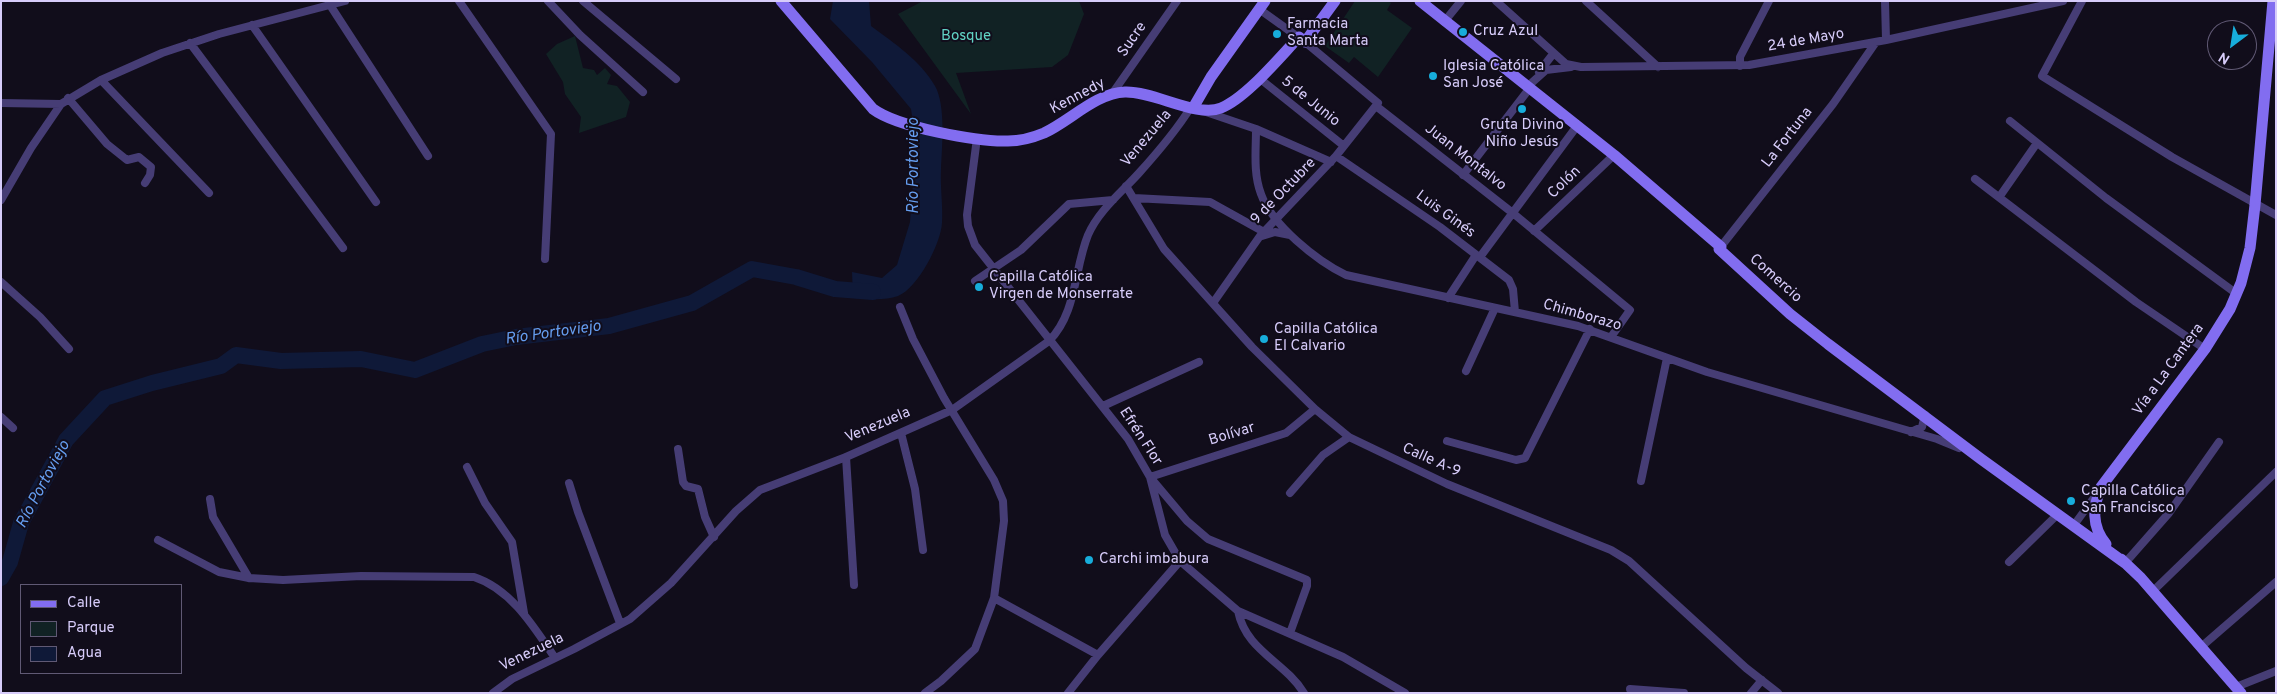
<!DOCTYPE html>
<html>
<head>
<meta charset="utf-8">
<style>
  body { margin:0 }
  #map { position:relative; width:2277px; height:694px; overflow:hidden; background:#110d1b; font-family:Overpass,sans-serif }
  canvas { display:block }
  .frame { position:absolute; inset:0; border:2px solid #d7ccfa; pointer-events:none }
  .legend { position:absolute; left:20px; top:584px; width:162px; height:90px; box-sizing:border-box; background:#110d1b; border:1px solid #605974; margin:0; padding:6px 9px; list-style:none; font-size:15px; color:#d7ccfa }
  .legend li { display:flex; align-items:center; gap:10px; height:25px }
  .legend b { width:25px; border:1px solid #605974 }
  .north { position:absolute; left:2207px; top:20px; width:50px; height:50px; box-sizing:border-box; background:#110d1b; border:1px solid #605974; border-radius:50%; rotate:211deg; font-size:14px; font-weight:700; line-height:20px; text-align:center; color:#d7ccfa }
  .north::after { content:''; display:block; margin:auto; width:18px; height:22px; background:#17addb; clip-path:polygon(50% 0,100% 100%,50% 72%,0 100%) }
</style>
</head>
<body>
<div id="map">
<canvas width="2277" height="694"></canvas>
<div class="frame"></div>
<ul class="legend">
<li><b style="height:6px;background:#826df0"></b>Calle</li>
<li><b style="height:14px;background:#112224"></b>Parque</li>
<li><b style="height:14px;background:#0f1938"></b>Agua</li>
</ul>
<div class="north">N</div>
</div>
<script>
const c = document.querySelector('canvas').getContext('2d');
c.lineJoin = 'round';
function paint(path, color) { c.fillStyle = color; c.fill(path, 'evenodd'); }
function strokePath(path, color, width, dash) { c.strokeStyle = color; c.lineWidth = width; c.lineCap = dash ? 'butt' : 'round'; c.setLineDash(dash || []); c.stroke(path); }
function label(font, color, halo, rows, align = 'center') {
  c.font = font + ' Overpass,sans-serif'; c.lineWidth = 4; c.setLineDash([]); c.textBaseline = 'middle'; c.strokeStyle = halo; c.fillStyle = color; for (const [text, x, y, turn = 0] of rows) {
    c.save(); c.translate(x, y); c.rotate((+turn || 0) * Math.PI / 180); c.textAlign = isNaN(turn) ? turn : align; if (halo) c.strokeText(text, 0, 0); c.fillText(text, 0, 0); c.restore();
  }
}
paint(new Path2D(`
  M923,1H1079L1084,14L1068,55L1052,67L956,73L971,114L898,14Z
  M1355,1H1388L1391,3L1387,10L1412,28L1378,77L1354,57L1349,63L1325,46Z
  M575,36L583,68L594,70L597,75L605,68L611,75L607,84L617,86L630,102L626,117L579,133L581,117L565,94L563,82L546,54L557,44Z`), '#112224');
paint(new Path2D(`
  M833,1H869L871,26C894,43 921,61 935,86C946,105 942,148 941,169C940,187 943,205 942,223C941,243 918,288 898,296C885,301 866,299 853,298L852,272L882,278L897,265L910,222L916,143L911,109L872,62L830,19Z`), '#0f1938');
strokePath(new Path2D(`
  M1,578L10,562L21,523L66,440L105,398L152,383L221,366L236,355L281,361L361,359L415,370L482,344L516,337L609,326L692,303L752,269L796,277L835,289L873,292`), '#0f1938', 16);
strokePath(new Path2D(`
  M459,1L551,134L545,259
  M548,1L580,35L643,92
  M583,1L676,79
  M1496,1L1566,64L1581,67L1749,65L1886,40L2063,1
  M1586,1L1658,67
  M1885,1L1886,40
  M2082,1L2042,76L2172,157L2276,215
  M330,5L428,156
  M1259,9L1305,42L1378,103L1376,106L1514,214L1630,310L1611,337
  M1444,22L1461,1
  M252,25L376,202
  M190,43L343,248
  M1740,66V57L1769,1
  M1539,72L1553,54
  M1259,78L1344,146
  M101,80L209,193
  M1527,87L1546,70L1571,67
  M1112,94L1177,1
  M68,98L107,144L127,160L139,157L151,167L150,175L145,183
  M1,103L61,104L101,80L162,53L219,34L345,1
  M1206,112L1256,129L1331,162
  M2010,121L2106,198L2237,294
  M1256,129C1256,150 1253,173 1261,194C1272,225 1317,261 1346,275L1578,326L1707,372L1937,439L1959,448
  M977,138L967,215L968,226L975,245L1128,439L1150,477L1165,535L1180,561L1238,611L1343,657L1405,693
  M1336,156L1440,227L1509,280L1513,289L1515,312
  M1463,175L1529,89
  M1975,179L2136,302L2205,349
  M1126,186L1164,249L1252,347L1315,409L1349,437L1447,484L1611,550L1629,561L1746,668L1778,693
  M2000,196L2037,143
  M1134,198L1210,202L1264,232
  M1,200L31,148L61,104
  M1534,231L1614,155
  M1262,236L1275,232L1290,235
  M1719,249L1833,104L1876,42
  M1480,257L1577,126
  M975,281L1021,250L1069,204L1113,200
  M1,282L40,317L69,349
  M1448,298L1476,255
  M1213,303L1260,236L1336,156L1378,103
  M900,307L913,339L944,398L994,480L1003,501L1004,521L994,598L975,649L941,681L925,693
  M1466,371L1495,308
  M1103,406L1199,362
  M1,417L13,428
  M1911,432L1922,427L1925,415
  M901,433L915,489L923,550
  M1447,441L1516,460L1525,458L1590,329
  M678,449L683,482L686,486L698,489L705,517L714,537
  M846,457L854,585
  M467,467L485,503L512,542L524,613
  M1641,481L1667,358
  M569,483L578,512L620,623
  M1290,493L1323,455L1349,437
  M210,499L213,517L249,578
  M2074,525L2096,495
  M158,540L219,572L249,578L283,580L361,576L474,577C511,589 534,627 555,658
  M2009,562L2058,514
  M2125,563L2169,513L2219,442
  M2153,591L2276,472
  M994,598L1098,655
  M1238,611C1246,651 1284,661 1304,693
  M1290,633L1307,586V580L1208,539L1187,521L1150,477L1286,433L1315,409
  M2201,647L2276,582
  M2236,687L2276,671
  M1630,689L1684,693
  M493,693L512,679L574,649L630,619L671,583L736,511L760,490L846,457L952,410L1049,341C1077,313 1074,269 1088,235C1099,210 1122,192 1139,173C1158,152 1176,131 1191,107
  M1068,693L1098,655L1180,561
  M1751,693L1762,680`), '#463d75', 8);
strokePath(new Path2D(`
  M781,1L873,109C897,127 977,142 1008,141C1021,141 1032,138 1044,133C1070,121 1096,93 1125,92C1154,91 1197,118 1221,108C1246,98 1279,58 1299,37L1305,42L1335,1
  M1420,1L1614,155L1721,247L1719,249L1790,314L1828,344L1981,459L2125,563
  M1193,108L1211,77L1265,1
  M2106,544C2091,526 2093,507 2101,487L2205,349L2230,309L2241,283L2250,248L2255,205L2273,1
  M2121,559L2141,578L2241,693`), '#826df0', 11);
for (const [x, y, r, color] of [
  [1463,32,5,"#17addb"],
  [1277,34,5,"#17addb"],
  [1433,76,5,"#17addb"],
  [1522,109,5,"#17addb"],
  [979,287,5,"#17addb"],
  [1264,339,5,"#17addb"],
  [2071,501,5,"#17addb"],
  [1089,560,5,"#17addb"]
]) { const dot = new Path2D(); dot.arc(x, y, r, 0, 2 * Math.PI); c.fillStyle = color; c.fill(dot); strokePath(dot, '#110d1b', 2); }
label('15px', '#d7ccfa', '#110d1b', [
  ["Farmacia",1287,25],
  ["Santa Marta",1287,42],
  ["Cruz Azul",1473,32],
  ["Iglesia Católica",1443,67],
  ["San José",1443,84],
  ["Gruta Divino",1522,126,"center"],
  ["Niño Jesús",1522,143,"center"],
  ["Capilla Católica",989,278],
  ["Virgen de Monserrate",989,295],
  ["Capilla Católica",1274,330],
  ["El Calvario",1274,347],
  ["Capilla Católica",2081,492],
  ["San Francisco",2081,509],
  ["Carchi imbabura",1099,560]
], 'left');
label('15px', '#61d1c4', '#110d1b', [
  ["Bosque",966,37]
]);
label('15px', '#d7ccfa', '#110d1b', [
  ["Sucre",1133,40,-55],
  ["24 de Mayo",1806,41,-10],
  ["Kennedy",1078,97,-28],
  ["5 de Junio",1310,102,39],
  ["La Fortuna",1788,138,-52],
  ["Venezuela",1147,139,-50],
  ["Juan Montalvo",1465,158,38],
  ["Colón",1565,183,-44],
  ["9 de Octubre",1284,192,-46],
  ["Luis Ginés",1445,215,36],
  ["Comercio",1775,279,42],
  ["Chimborazo",1582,316,16],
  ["Vía a La Cantera",2169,370,-54],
  ["Venezuela",878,426,-23],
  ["Bolívar",1232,435,-17],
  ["Efrén Flor",1140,437,57],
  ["Calle A-9",1431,461,24],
  ["Venezuela",532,653,-26]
]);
label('italic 16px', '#659def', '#110d1b', [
  ["Río Portoviejo",915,166,-90],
  ["Río Portoviejo",553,334,-8],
  ["Río Portoviejo",44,485,-62]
]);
</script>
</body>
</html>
